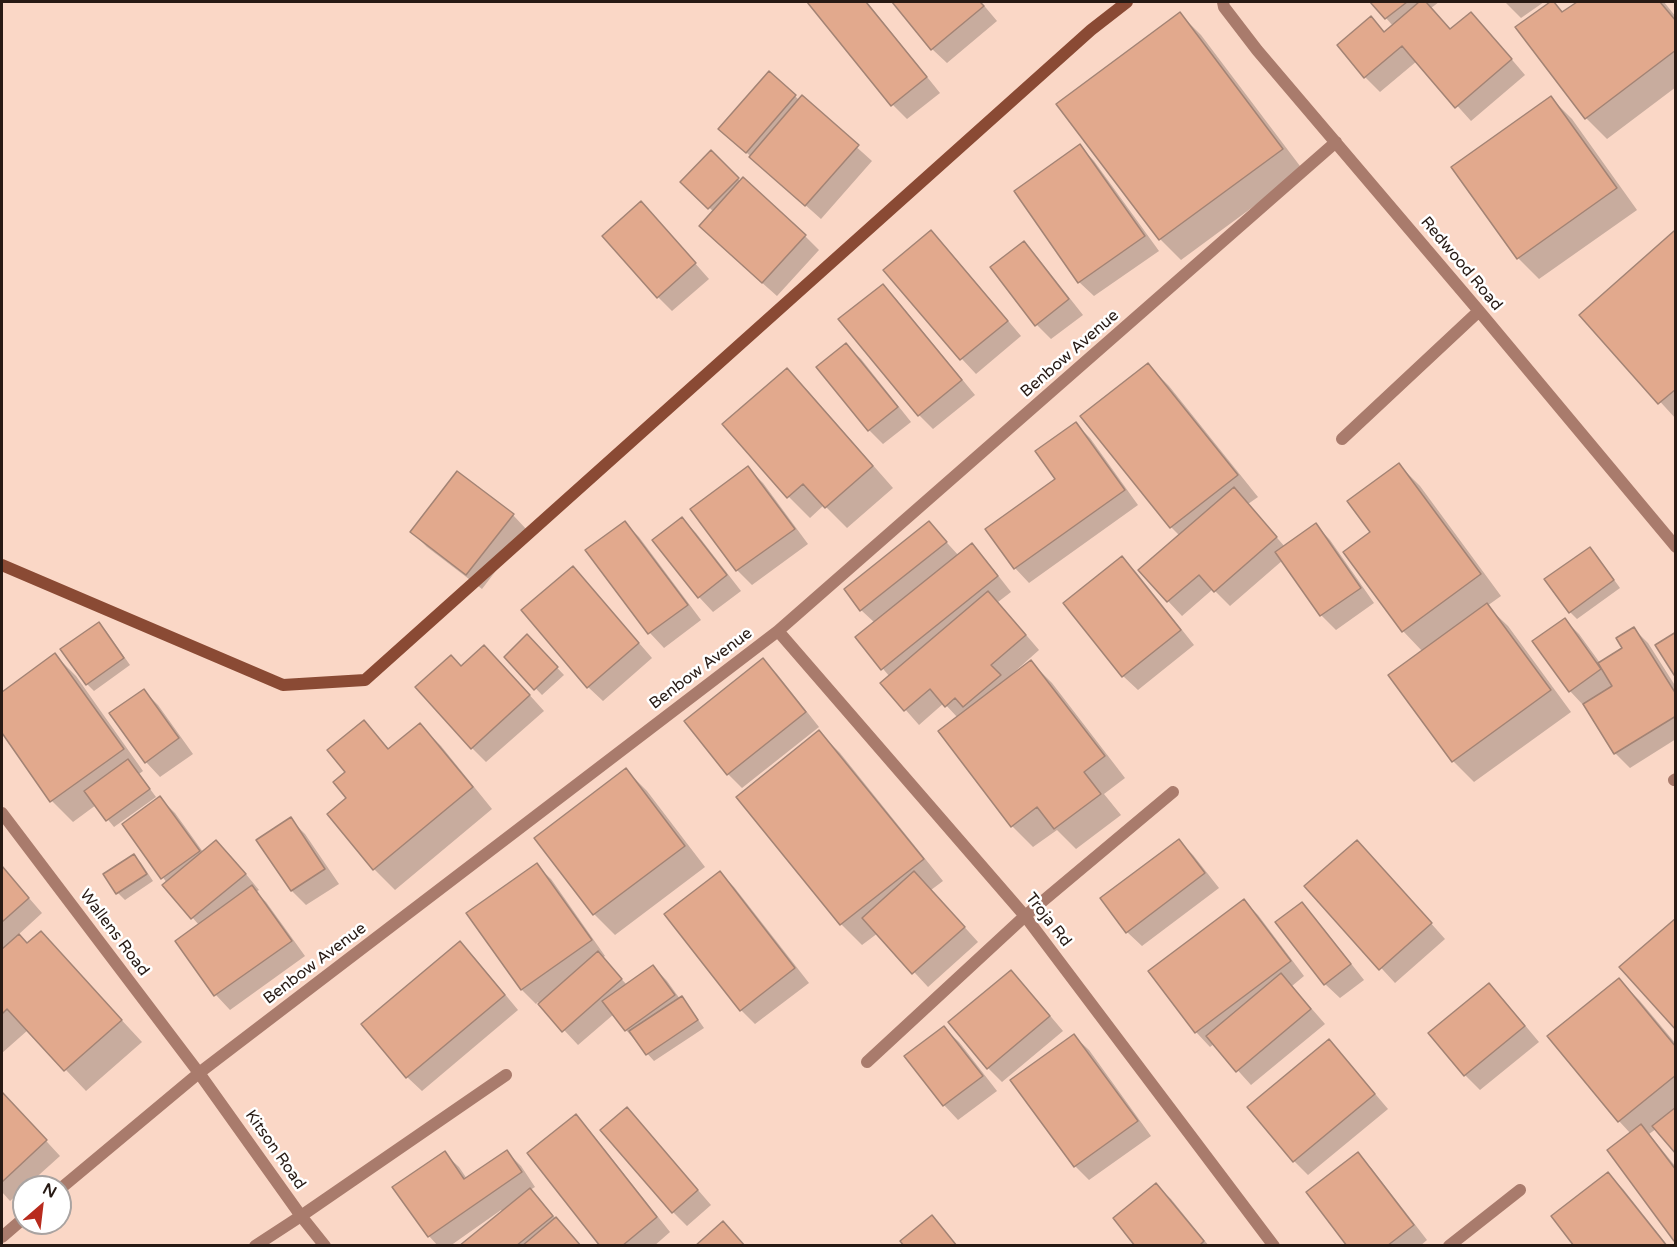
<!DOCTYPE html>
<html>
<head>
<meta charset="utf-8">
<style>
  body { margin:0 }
  #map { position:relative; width:1677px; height:1247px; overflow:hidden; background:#fad7c6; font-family:"Varela Round",sans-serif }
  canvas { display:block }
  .frame { position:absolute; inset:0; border:3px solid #271a14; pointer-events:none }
  .north { position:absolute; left:12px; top:1175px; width:60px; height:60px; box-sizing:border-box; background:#fff; border:2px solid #a9a3a1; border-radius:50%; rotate:28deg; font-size:16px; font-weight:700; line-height:24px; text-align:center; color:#271a14 }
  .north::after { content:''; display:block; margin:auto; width:21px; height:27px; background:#b82b1e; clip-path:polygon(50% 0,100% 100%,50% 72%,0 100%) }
</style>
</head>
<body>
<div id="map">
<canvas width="1677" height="1247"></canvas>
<div class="frame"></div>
<div class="north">N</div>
</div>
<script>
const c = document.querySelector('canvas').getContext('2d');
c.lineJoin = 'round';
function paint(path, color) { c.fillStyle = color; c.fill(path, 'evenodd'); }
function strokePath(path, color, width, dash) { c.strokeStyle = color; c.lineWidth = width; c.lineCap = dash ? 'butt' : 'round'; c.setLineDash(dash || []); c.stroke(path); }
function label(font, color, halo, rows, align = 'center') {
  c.font = font + ' "Varela Round",sans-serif'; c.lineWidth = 5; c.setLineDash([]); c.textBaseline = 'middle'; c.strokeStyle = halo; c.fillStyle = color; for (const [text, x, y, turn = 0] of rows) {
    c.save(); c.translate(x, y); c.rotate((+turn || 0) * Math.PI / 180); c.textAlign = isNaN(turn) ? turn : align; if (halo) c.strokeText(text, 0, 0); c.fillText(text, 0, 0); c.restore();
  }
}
paint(new Path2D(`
  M809,2H867L940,93L907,119L893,105Z
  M894,2H981L997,21L947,63L932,49Z
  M1372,2H1439L1431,8L1451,30L1485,28L1525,75L1471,121L1417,61L1380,92L1365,77L1339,45L1371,18L1385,33L1393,26Z
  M1505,2H1544L1521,18Z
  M1552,2L1564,13L1579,2H1664L1676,17V87L1607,139L1586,118L1517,28Z
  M1180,14L1201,35L1303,170L1181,260L1160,239L1058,104Z
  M795,96L800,101L802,98L872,161L821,219L720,129Z
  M1551,98L1572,119L1637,210L1539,279L1518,258Z
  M1080,146L1094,161L1159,251L1094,296L1079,282Z
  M711,152L741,182L805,236L819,250L777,296L715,241L714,212L682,182Z
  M655,218L709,279L672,311L658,297Z
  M931,232L945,246L1021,336L976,374L962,359L885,270Z
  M1676,235V419L1581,315Z
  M1023,243L1038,258L1083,315L1051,339L1037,325L992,268Z
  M882,286L897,300L975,395L933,429L919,415Z
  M846,345L861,359L911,422L883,444L869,430Z
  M1148,365L1169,386L1258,497L1248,504L1285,547L1316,525L1330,540L1374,603L1336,630L1321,615L1283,560L1230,606L1213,589L1182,616L1168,601L1140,570L1180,536L1171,527Z
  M787,370L808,391L893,488L847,528L824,505L810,518L789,497L724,424Z
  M1076,424L1090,438L1138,505L1029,583L1015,568L987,529L1057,480Z
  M1399,465L1420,486L1501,596L1487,606L1508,626L1571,712L1474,782L1453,761L1423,652L1403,631L1372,533Z
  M748,468L763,483L808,544L752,585L737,570L692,509Z
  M513,515L527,530L482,589L427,547L412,532Z
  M682,519L696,533L741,591L713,612L699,597L655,540Z
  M625,523L639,537L701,620L664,648L650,633L587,551Z
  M929,523L959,556L972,546L986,560L1011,592L998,602L1039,650L1011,675L1012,677L1031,662L1052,683L1125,778L1104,794L1121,815L1076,849L1057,830L1033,847L1012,826L940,731L958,718L944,703L919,725L882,683L890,677L857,638L875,623L861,610Z
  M1590,549L1597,556L1620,588L1577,619L1570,612Z
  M1121,558L1136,572L1194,645L1138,690L1123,676L1065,603Z
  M587,583L652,658L603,701L588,687Z
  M1565,620L1579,634L1600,663L1624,648L1634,629L1648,643L1676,687V739L1630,768L1615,753L1585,705L1584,706L1570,691Z
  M99,624L106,631L130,665L94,691L87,684Z
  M527,636L564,675L542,695L506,657Z
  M55,655L76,676L143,771L139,774L156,797L114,827L96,805L73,822L52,801L2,731V694Z
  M763,660L777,674L819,727L742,788L728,774Z
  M499,661L544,711L486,762L472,748L462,667Z
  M144,691L158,705L193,754L160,777L146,762Z
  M364,722L390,750L420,725L441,746L492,809L395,890L374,869L348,798V772Z
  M819,732L840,753L943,881L931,890L978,942L928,987L878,933L862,945L841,924L738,797Z
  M626,770L647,791L705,867L615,935L594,914Z
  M160,798L175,813L203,852L216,842L231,856L259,890L256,892L266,902L305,956L230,1010L216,995L177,941L199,925L164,885L167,883L124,824Z
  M290,819L305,834L339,884L306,905L292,891L258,841Z
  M1179,841L1193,855L1219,888L1142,946L1127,932Z
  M134,856L141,863L153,881L125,900L118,893L105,875Z
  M1371,856L1445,939L1395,983L1306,886Z
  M536,865L551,879L605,956L602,958L627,985L653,966L667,981L680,999L681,998L688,1005L704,1028L654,1061L626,1030L614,1014L578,1045L538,1002L536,1004L522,990L468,913Z
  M2,867L42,913L18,935L28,945L41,933L142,1042L86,1091L28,1030L2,1053Z
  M720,873L734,887L809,983L755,1024L741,1010Z
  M1244,901L1258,915L1304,976L1292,986L1325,1024L1251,1085L1214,1044L1210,1047L1196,1032Z
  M1301,904L1316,919L1364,980L1340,998L1325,984Z
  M460,943L475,958L518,1010L422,1091L407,1077Z
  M1011,972L1025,986L1063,1031L1002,1082L988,1068Z
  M1619,980L1640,1001L1676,1044V1152L1656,1129L1649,1134L1676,1167V1240L1631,1134L1619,1121Z
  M1489,985L1503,999L1539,1042L1480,1090L1465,1075L1430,1033Z
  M944,1028L959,1042L997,1091L958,1120L944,1105Z
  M1074,1036L1089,1050L1151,1136L1089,1180L1075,1166Z
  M1329,1041L1343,1056L1388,1109L1308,1175L1294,1161Z
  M2,1093L60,1156L10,1201L2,1192Z
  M576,1116L590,1131L670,1232L654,1246H602Z
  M641,1124L711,1205L687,1226L673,1212Z
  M507,1152L521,1166L535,1187L530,1190L581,1246H461L503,1212L501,1210L450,1246H438L429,1236L444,1153L459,1167L467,1179Z
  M1358,1154L1372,1169L1427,1240L1420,1246H1349Z
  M1608,1174L1623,1189L1668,1246H1576Z
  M1156,1185L1171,1199L1209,1246H1137Z`), '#0003');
const building = new Path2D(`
  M807,2H866L927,77L891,106Z
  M892,2H980L984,6L931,50Z
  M1370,2H1407L1385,19Z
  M1419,2H1426L1450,29L1471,12L1512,59L1455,108L1402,46L1364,78L1337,45L1371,16L1384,32Z
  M1550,2H1554L1562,12L1577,2H1660L1676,21V50L1585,119L1515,27Z
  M1180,12L1283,149L1159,240L1056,104Z
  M769,71L796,95L746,153L718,129Z
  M802,95L859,145L805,206L749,157Z
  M1551,96L1617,188L1517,259L1451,167Z
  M1080,144L1145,236L1078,283L1014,191Z
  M711,150L739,178L708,209L680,182Z
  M743,177L806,235L762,283L699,226Z
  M641,201L696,263L657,298L602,236Z
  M931,230L1008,321L960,360L883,270Z
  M1674,231L1676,233V389L1658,404L1579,315Z
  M1024,241L1069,299L1035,326L990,267Z
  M883,284L962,380L918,416L838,319Z
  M846,343L898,407L868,431L816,367Z
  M1148,363L1238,475L1170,528L1080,416Z
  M787,368L873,466L825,508L803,484L787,498L722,424Z
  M1076,422L1125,490L1014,569L985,529L1055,479L1035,451Z
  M1399,463L1481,574L1402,632L1343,552L1370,532L1347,501Z
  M748,466L795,529L736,571L690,509Z
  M457,471L514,514L466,575L410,532Z
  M1234,487L1277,537L1214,592L1199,575L1167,602L1138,570Z
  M682,517L727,575L698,598L652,540Z
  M625,521L688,605L648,634L585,550Z
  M929,521L947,542L860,611L844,589Z
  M1316,523L1361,588L1320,616L1275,552Z
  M972,543L998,576L881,670L855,637Z
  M1590,547L1614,580L1569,613L1544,579Z
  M1122,556L1181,630L1122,677L1063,603Z
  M573,566L639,643L587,688L521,610Z
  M988,591L1026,635L991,665L1001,675L963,707L955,698L945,707L930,689L904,711L880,683Z
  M1487,603L1551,690L1452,762L1388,675Z
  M1565,618L1601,669L1569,692L1532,641Z
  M99,622L124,658L86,685L60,649Z
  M1634,627L1676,694V716L1614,754L1583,704L1612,686L1598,663L1622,648L1616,638Z
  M1676,632V678L1655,645Z
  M527,634L558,667L534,690L504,657Z
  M484,645L530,695L471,749L415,687L451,655L461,666Z
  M55,653L124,749L50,802L2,733V692Z
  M763,658L806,712L727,775L684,721Z
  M1031,660L1105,756L1084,772L1101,794L1054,829L1037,807L1011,827L938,731Z
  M144,689L179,738L145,763L109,713Z
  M364,720L388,749L420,723L473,787L373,870L327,814L346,798L333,782L345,772L327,750Z
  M819,730L924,859L840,925L736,797Z
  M128,759L150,789L106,821L84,791Z
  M626,768L685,846L593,915L534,838Z
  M160,796L200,851L161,879L122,824Z
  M291,817L325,869L291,891L256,840Z
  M1179,839L1205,873L1126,933L1100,898Z
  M216,840L246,874L191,919L162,885Z
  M1357,840L1432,923L1379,970L1304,886Z
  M134,854L147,874L116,894L103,874Z
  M537,863L592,940L521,990L466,913Z
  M2,866L29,898L2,922Z
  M720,871L795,968L740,1011L664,914Z
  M914,871L965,927L912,974L862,918Z
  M252,885L292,941L214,996L175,941Z
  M1244,899L1291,961L1195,1033L1148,971Z
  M1302,902L1351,964L1324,985L1275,922Z
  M1676,918V1030L1619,967Z
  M41,931L122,1020L64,1071L7,1009L2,1014V949L19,934L27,943Z
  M460,941L505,995L406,1078L361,1024Z
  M598,951L622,979L562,1032L538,1004Z
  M653,965L675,995L625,1031L602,1001Z
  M1011,970L1050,1016L987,1069L948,1022Z
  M1281,973L1311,1009L1236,1072L1206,1036Z
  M1619,978L1676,1047V1075L1618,1122L1547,1036Z
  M1489,983L1525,1026L1464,1076L1428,1033Z
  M682,996L698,1020L646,1055L629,1031Z
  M944,1026L983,1076L943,1106L904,1056Z
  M1074,1034L1138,1121L1074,1167L1010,1080Z
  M1329,1039L1375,1094L1293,1162L1247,1107Z
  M2,1092L47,1140L2,1182Z
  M627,1107L698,1190L672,1213L600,1130Z
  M1676,1107V1154L1652,1126Z
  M576,1114L657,1217L622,1246H600L527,1153Z
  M1641,1124L1676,1170V1240L1674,1241L1607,1150Z
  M507,1150L522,1172L428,1237L392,1187L445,1151L464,1179Z
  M1358,1152L1414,1225L1387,1246H1347L1306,1192Z
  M1608,1172L1667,1246H1574L1551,1216Z
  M1156,1183L1204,1241L1199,1246H1135L1113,1218Z
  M530,1188L553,1216L516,1246H459Z
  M932,1215L957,1246H904L900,1241Z
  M556,1217L581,1246H522Z
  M723,1221L745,1246H695Z`);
paint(building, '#e2a98d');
strokePath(building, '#a38374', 1.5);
strokePath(new Path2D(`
  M1223,2L1224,7L1257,50L1479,311L1676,547
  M1342,439L1479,311
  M778,631L1025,916L1274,1246
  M1674,780L1676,779
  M2,813L199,1073L301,1216L325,1246
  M867,1062L1025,916L1173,792
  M60,1189L199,1073L778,631L1336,142
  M2,1237L24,1218
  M255,1246L301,1216L506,1075
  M1449,1246L1520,1190`), '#a97b6c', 12);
strokePath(new Path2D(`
  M2,565L283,685L365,680L1091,30L1127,2`), '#8a4a34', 12);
label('16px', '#271a14', '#fff', [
  ["Redwood Road",1461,264,50],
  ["Benbow Avenue",1070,354,-41],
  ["Benbow Avenue",701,669,-37],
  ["Troja Rd",1048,920,52],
  ["Wallens Road",114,933,53],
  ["Benbow Avenue",315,964,-37],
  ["Kitson Road",275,1150,55]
]);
</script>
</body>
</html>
